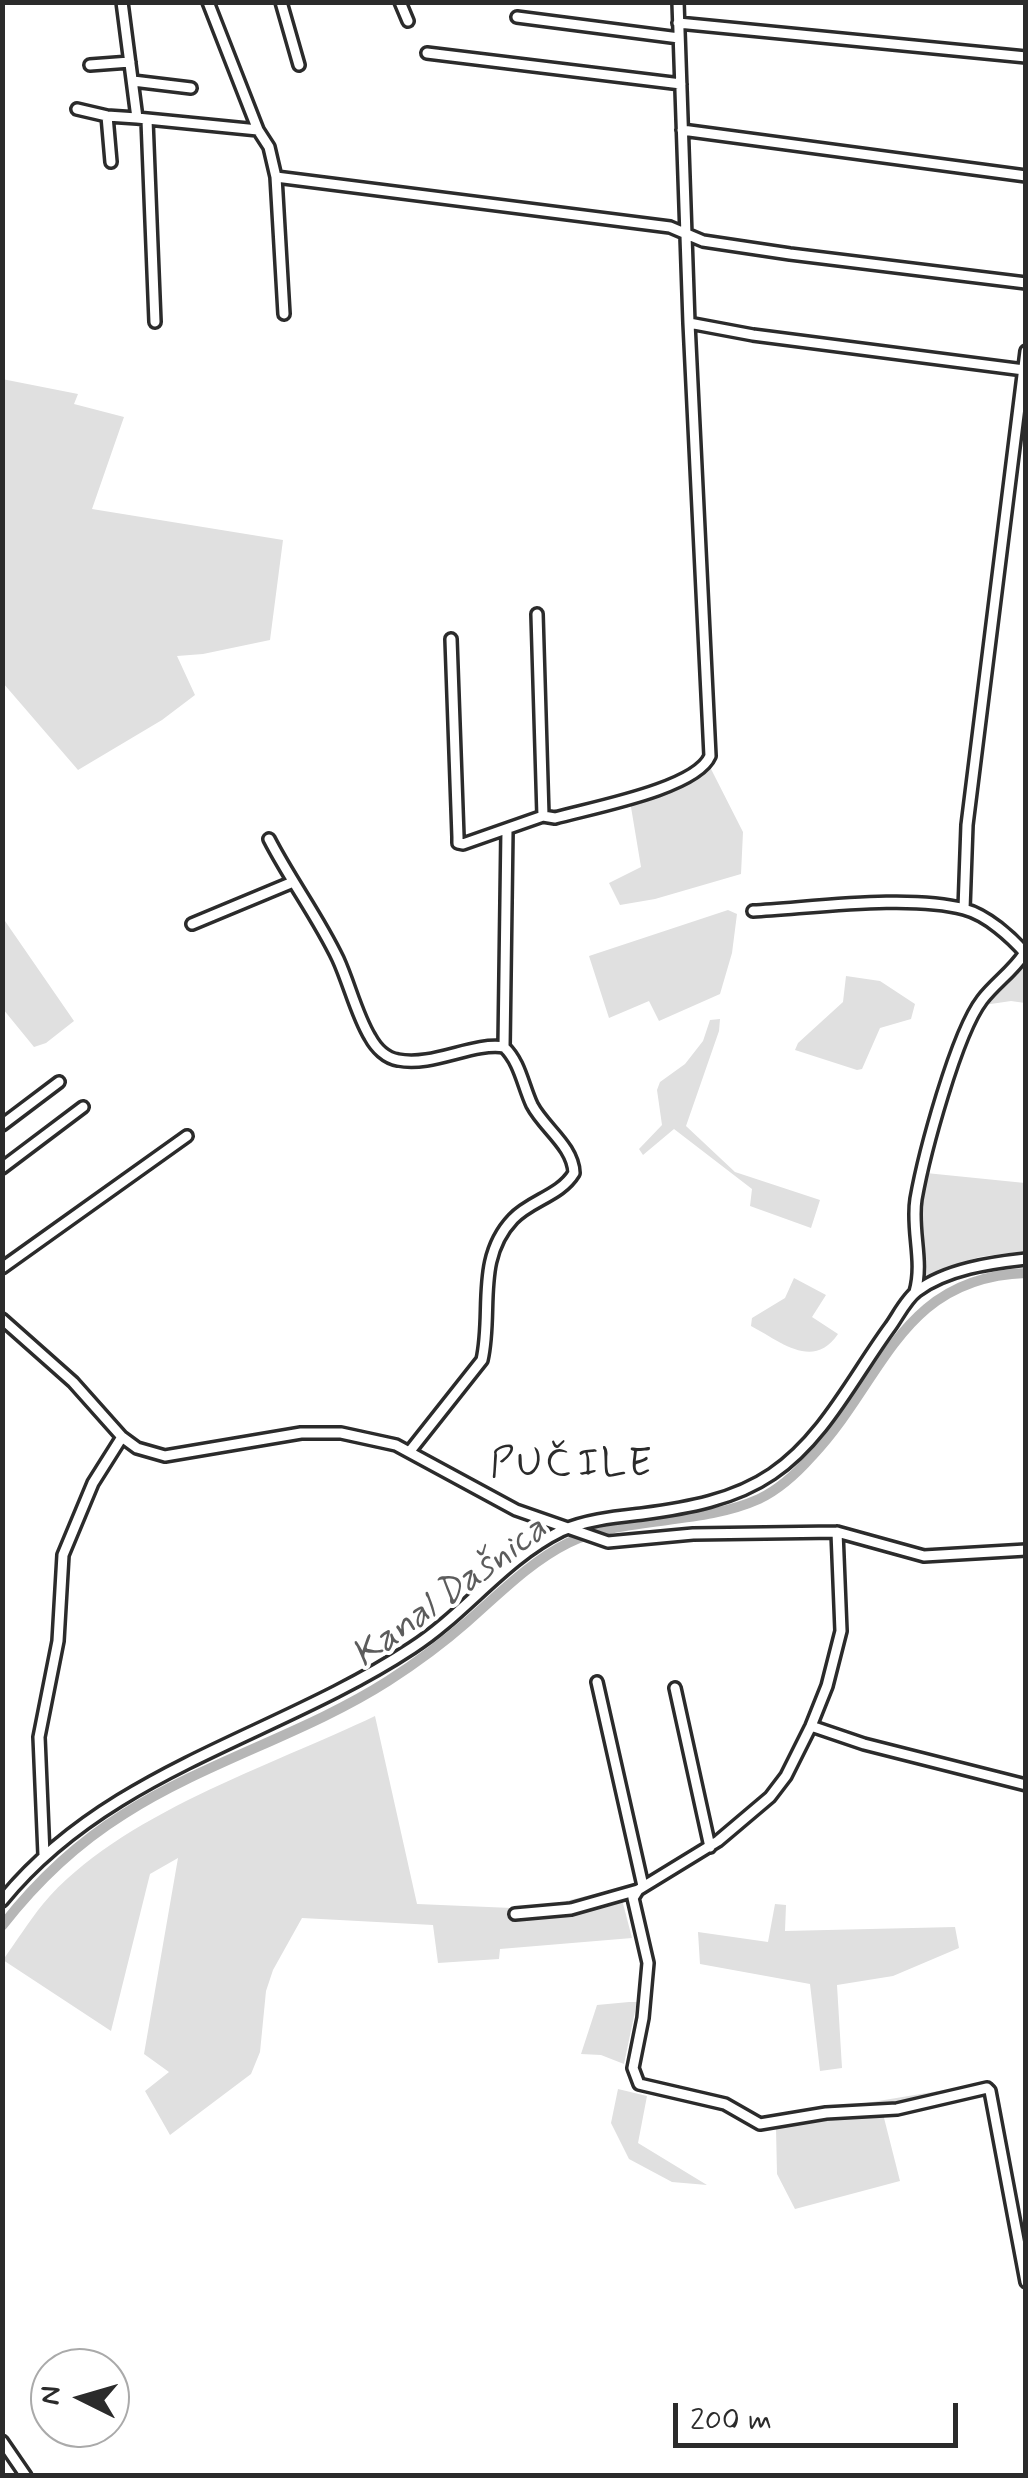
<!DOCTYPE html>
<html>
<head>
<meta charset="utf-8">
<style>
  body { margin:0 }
  #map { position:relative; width:1028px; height:2478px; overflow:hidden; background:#fff; font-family:Mynerve,sans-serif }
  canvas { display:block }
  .frame { position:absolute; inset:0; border:5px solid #2b2b2b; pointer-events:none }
  .north { position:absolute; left:30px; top:2348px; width:100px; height:100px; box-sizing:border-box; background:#fff; border:2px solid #aaa; border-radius:50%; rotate:275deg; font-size:28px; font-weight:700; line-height:40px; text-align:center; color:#2b2b2b }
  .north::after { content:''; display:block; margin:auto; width:35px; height:45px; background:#2b2b2b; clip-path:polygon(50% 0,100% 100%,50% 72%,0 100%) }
  .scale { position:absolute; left:673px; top:2403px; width:285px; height:45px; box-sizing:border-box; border:5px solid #2b2b2b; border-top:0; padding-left:12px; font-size:30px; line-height:35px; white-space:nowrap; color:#2b2b2b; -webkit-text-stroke:8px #fff; paint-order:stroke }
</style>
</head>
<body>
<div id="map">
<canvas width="1028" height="2478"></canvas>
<div class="frame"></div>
<div class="north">N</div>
<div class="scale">200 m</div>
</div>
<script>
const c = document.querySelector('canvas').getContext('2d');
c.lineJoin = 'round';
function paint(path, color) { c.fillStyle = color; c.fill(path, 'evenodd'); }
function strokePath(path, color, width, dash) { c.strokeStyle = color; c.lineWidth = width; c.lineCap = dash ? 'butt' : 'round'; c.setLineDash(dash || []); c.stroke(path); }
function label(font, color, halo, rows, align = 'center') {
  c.font = font + ' Mynerve,sans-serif'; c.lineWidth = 8; c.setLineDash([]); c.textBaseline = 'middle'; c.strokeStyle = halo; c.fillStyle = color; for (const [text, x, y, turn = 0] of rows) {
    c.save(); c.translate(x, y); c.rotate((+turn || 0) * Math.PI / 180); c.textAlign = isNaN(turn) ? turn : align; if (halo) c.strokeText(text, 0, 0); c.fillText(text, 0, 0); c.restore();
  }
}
paint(new Path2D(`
  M2,379L78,394L74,404L124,417L92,509L283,540L270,640L203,654L177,656L195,695L162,720L78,770L3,683Z
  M710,767L743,832L741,874L655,899L620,905L609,883L641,867L630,801L699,775Z
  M728,910L737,914L732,953L720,994L659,1021L649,1001L609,1018L589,956Z
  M5,921L74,1021L46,1043L34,1047L3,1009Z
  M1025,968V1003L1011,1001L984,1005L1015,972Z
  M846,976L880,981L915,1004L911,1019L880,1028L862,1069L857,1070L795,1050L798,1043L843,1002Z
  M720,1019L719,1031L686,1126L735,1172L820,1200L811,1228L750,1206L752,1189L674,1129L643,1155L639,1149L662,1125L657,1090L660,1082L685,1064L703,1041L710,1020Z
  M926,1173L1025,1183V1251L979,1257L923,1277L921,1198Z
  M794,1278L826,1295L812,1317L838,1334C813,1371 780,1341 751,1326L752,1318L785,1298Z
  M375,1716L417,1904L512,1908L514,1917L568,1914L566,1901L619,1888L632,1938L500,1949L499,1959L438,1963L433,1925L302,1918L273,1970L266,1991L260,2052L251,2074L170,2135L145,2091L169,2072L144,2054L178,1858L150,1874L111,2031L3,1960C16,1942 29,1921 43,1904C119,1814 271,1766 375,1716Z
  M775,1904L786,1905L785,1931L955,1927L959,1948L893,1976L837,1985L842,2068L820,2071L810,1984L700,1964L698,1932L768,1942Z
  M629,2002H637L624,2064L601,2055L581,2054L597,2005Z
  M957,2088L958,2091L881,2106L900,2181L795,2209L777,2174L776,2128L855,2117L854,2105Z
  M618,2089L647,2096L638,2143L707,2185L672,2182L629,2159L611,2123Z`), '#e0e0e0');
strokePath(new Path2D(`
  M2,1926C37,1881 76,1844 124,1814C207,1761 305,1734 388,1681C416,1663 442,1644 467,1622C499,1594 530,1562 568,1543C626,1515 699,1526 759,1499C780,1489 797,1473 812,1456C884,1380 900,1277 1026,1273`), '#b6b6b6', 10);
const street = new Path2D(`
  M122,2L137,118L258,130
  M208,2L258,130L269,147L276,177L670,227L703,241L790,254L1026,283
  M281,2L299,65
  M400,2L408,21
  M678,2L689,323L753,335L1024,370
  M517,17L679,38
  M678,23L1026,57
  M427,53L681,84
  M90,65L130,62
  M133,81L191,88
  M77,109L107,116L137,118
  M107,116L111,162
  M147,120L155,322
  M682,130L1026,176
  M276,177L284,314
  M451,639L458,837V843L463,844L543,816L537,614
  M543,816L555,818C590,808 696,789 710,756L689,323
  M269,839C290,880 318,917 338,959C349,983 357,1016 370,1037C376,1048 386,1058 398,1060C433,1067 473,1042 504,1047
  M964,909L967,825L1026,351
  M753,911C811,908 909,894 964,909C987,915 1011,937 1026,954
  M192,924L293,882
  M2,1125L59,1082
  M2,1168L83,1107
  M2,1268L187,1136
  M915,1292C924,1261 911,1230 916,1199C924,1154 956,1034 982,1000C995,983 1012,972 1024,954
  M2,1319L73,1382L122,1437L137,1448L165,1456L301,1433H341L396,1445L516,1510L608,1542L693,1534L837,1532L924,1556L1026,1550
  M410,1451L482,1360C493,1312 475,1259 513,1219C531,1200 560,1196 574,1173C573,1146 544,1128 532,1105C523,1086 520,1062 504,1047L507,830
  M597,1682L643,1886
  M675,1688L710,1847
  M811,1726L864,1744L1026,1785
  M44,1855L39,1737L58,1641L63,1555L93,1483L122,1437
  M638,1890L633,1898L648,1963L643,2018L633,2068L639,2084L725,2104L760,2124L826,2113L897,2109L987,2088L990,2091L1026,2282
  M2,1901C108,1770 277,1737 412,1648C465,1614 504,1559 561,1531C585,1520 616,1517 642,1514C687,1508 734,1500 772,1474C824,1439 854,1376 890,1327C898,1316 906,1299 917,1291C947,1269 990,1263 1026,1259
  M515,1914L571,1909L638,1890L718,1841L770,1797L786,1776L811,1726L827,1686L841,1631L837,1532
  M2,2441L26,2476`);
strokePath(street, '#2b2b2b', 16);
strokePath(street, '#fff', 9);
label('italic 38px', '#5c5c5c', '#fff', [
  ["Kanal Dašnica",451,1594,-36]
]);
c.letterSpacing = '2.5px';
label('40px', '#2b2b2b', '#fff', [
  ["PUČILE",572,1467]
]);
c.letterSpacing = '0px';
</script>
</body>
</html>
